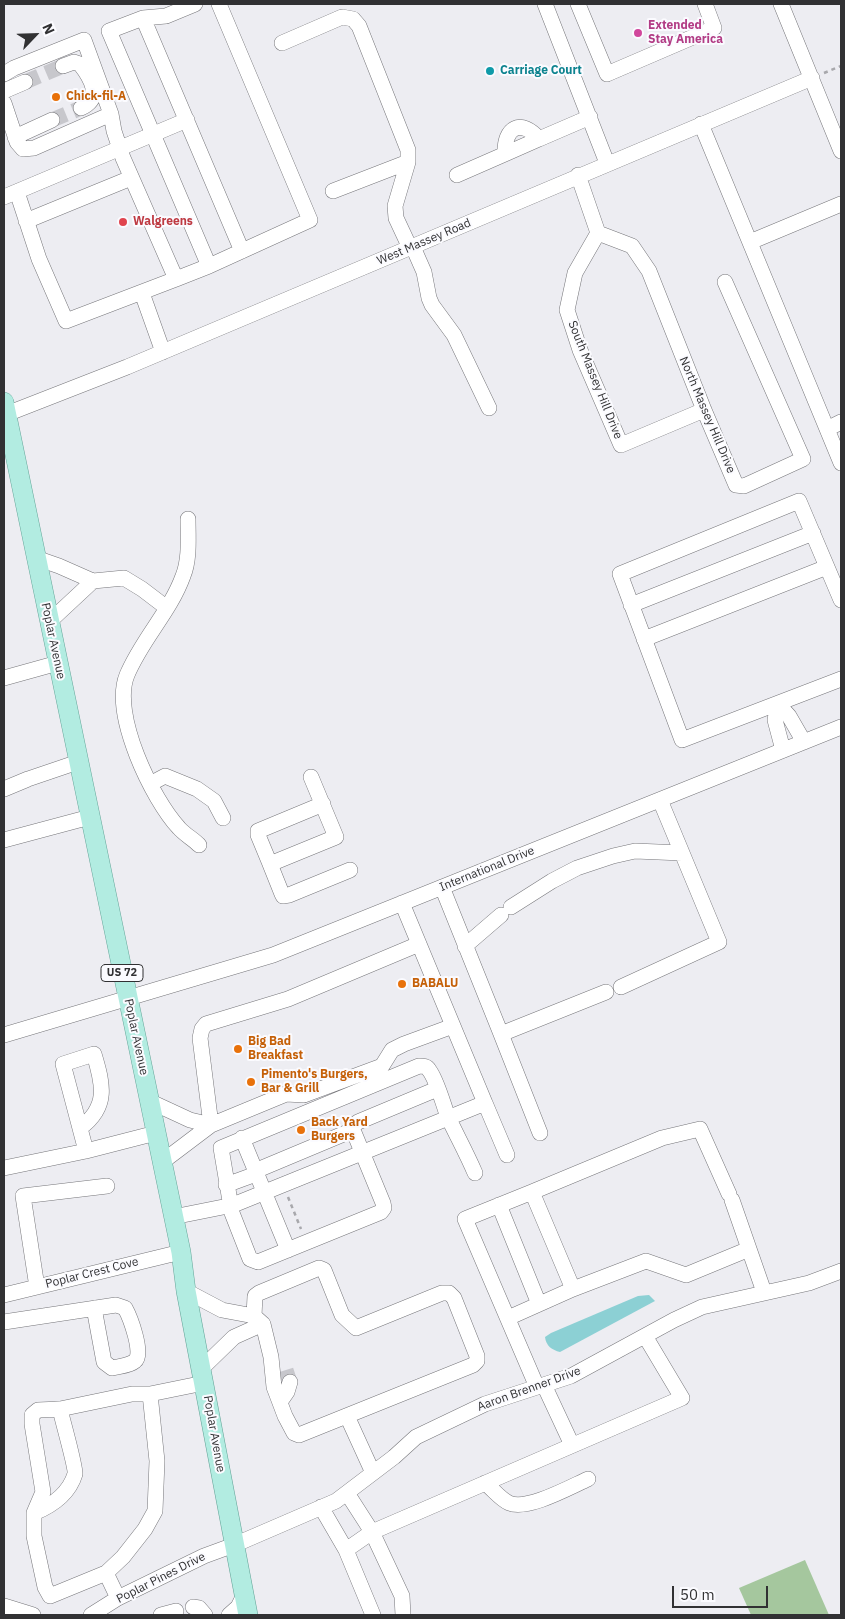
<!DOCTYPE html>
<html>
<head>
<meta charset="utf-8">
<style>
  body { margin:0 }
  #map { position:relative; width:845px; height:1619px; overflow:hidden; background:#ededf2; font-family:"IBM Plex Sans",sans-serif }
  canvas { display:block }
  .frame { position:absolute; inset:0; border:5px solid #313133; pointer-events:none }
  .north { position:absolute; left:10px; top:10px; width:50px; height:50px; -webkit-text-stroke:4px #fbfbff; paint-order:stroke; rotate:66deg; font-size:14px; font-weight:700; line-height:20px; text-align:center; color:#313133 }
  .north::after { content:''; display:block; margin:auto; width:18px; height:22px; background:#313133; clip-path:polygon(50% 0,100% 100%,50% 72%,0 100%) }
  .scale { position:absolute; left:672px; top:1586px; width:96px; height:22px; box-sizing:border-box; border:2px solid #313133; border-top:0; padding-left:6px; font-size:15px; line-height:18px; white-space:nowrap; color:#313133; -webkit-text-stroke:4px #fbfbff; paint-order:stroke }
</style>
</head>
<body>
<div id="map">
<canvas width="845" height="1619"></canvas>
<div class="frame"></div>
<div class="north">N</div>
<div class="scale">50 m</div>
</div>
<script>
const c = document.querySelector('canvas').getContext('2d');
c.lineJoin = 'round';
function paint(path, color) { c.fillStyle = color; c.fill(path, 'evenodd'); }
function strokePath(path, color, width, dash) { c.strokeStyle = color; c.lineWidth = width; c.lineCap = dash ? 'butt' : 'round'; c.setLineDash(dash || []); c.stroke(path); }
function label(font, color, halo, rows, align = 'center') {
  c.font = font + ' "IBM Plex Sans",sans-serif'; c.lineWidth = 4; c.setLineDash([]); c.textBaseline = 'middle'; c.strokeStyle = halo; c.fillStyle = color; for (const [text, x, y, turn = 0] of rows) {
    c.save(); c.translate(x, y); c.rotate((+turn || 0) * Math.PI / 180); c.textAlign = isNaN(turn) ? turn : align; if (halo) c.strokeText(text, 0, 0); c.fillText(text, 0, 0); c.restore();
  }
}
paint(new Path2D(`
  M805,1560L829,1615H751L739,1588Z`), '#a5c79e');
paint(new Path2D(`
  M649,1295L655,1301L560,1352C552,1350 546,1346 545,1337L551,1333L638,1296Z`), '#8cd0d4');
strokePath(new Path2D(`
  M25,82L63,66
  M52,120L81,108
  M286,1370L290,1382`), '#c7c7cc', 15, [15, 8]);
const minor = new Path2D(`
  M195,4L166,16L143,18L109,31L209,266L310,220L219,4
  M545,4L607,163
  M578,4L607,74L714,28L705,4
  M781,4L841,151
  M143,18L242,251
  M282,43L342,17L353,19L359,26L408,150V162L395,206L396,218L410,248
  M63,66L74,62L80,64C91,78 103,98 81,108
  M4,74L14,68L84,40L111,114L34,148L23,149L17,142L4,103
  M4,91L25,82
  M701,124L841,463
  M15,137L52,120
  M505,154L539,139
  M457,175L505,154C504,127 521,118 539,139L590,117
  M578,175L598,233L632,246L649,271L704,410L736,485L744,486L803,459L725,282
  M333,191L408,162
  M17,192L39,259L66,321L176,279L123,158L114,131L111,114
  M4,197L187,120
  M26,221L131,178
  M598,233L575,273L567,310L580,350L621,445L704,410
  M750,242L841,204
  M413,247L424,272L429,298L432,305L454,335L489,408
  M176,279L209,266
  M142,293L163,352
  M4,415L127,367L812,78
  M827,429L841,422
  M188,519C188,537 190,559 183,576C170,612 142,639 127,675C111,714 152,799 179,828C184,834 193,839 199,845
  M36,558L59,566L93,581L49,622
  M93,581L124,578L142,589L167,608
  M841,600L799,501L620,574L682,740L841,679
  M631,605L813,533
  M644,639L827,567
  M4,678L58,663
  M778,704L775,720L783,750
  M778,704L789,716L804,742
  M311,777L336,837L270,864L282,894L283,896L289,895L350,870
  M150,784L165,776L197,789L214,801L223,818
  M4,789L28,779L78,762
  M4,840L90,817
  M270,864L258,835V831L323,804
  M442,887L501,1034L606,992
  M402,903L485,1103
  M511,907L552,881L577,868L613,856L635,851L682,853
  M419,944L288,999L206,1024L202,1029L200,1038L211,1125L286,1094L304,1095L382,1066L392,1050L404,1044L453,1026
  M465,946L501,915
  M621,987L719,942L660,800
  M501,1034L540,1133
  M4,1035L273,955L841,727
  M437,1089L358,1122L354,1125L353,1130L383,1203L384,1208L381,1212L258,1262L250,1259L232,1213L221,1148L419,1066C423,1066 427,1066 429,1070C437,1080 443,1104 448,1117C457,1136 467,1154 475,1173
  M149,1101L190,1120L211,1125
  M80,1128C109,1107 103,1084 94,1054L63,1064L86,1151L156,1133
  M242,1138L288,1250
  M162,1162L211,1125
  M4,1168L86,1151
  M255,1171L353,1130
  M226,1185L256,1174
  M532,1192L465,1219L537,1387
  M729,1194L700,1129L662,1138L532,1192L573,1289L646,1261L686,1275L749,1249
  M732,1200L764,1292
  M499,1205L539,1304
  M173,1217L233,1205L485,1103L507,1155
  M37,1287L23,1196L107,1186
  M186,1291L222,1310L254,1316L263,1324L234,1337L201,1369
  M4,1295L181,1252
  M254,1316L255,1296L259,1293L319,1268L324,1270L342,1315L356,1328L442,1293H449L454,1298L477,1356V1361L473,1365L299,1435L294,1433L285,1416L274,1387L271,1357L263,1324
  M508,1318L573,1289
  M4,1322L116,1305L125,1308C130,1317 144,1354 135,1361C129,1366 119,1366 112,1368L104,1362L94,1308
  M544,1385L572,1445
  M150,1394H132L60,1409L38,1410L32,1415V1424L43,1492L34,1513V1536L45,1587L50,1596L106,1573L123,1557L145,1529L155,1511L157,1461L150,1394L204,1383
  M280,1402L287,1392L290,1382
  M347,1416L373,1473
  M485,1483C493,1489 500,1499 509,1503C527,1511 570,1487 588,1479
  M347,1493L372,1532L402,1596L403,1615
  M321,1507L346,1550L372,1532L682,1398L645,1336
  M34,1513C51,1506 69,1494 75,1474C76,1467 62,1419 60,1409
  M346,1550L373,1615
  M106,1573L118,1598
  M4,1606L33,1615
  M193,1607L199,1608L205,1615
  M91,1615L118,1598L204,1556L234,1545L336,1501L394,1457L416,1437L485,1404L571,1376L674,1320L702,1307L809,1283L841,1271
  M161,1615L176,1611
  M229,1615L238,1607L244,1595`);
const major = new Path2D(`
  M4,402L181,1252L186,1291L248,1615`);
strokePath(minor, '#76767a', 16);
strokePath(major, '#63a397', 20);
strokePath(new Path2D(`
  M824,73L841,66
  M288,1197L301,1229`), '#a8a8ac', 2.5, [4, 4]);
strokePath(minor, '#fff', 15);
strokePath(major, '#b2ece1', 19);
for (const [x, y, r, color] of [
  [638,33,5,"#d1479c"],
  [490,71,5,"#0f9aa8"],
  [56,97,5,"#e8710a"],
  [123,222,5,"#e0444e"],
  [402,984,5,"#e8710a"],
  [238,1049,5,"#e8710a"],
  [251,1082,5,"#e8710a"],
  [301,1130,5,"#e8710a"]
]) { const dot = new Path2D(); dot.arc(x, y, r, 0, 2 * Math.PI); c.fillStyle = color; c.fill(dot); strokePath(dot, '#fbfbff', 2); }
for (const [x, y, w] of [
  [122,973,42]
]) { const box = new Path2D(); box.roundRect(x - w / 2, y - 8.5, w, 17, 4); c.fillStyle = '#fbfbff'; c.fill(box); strokePath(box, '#313133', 1); }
label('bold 11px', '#313133', null, [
  ["US 72",122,973]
]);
label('bold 12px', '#b23c85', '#fbfbff', [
  ["Extended",648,26],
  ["Stay America",648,40]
], 'left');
label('bold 12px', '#0d838f', '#fbfbff', [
  ["Carriage Court",500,71]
], 'left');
label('bold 12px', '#c56008', '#fbfbff', [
  ["Chick-fil-A",66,97],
  ["BABALU",412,984],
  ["Big Bad",248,1042],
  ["Breakfast",248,1056],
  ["Pimento's Burgers,",261,1075],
  ["Bar & Grill",261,1089],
  ["Back Yard",311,1123],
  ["Burgers",311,1137]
], 'left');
label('bold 12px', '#be3a42', '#fbfbff', [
  ["Walgreens",133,222]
], 'left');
label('12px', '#313133', '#fbfbff', [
  ["West Massey Road",424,242,-23],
  ["South Massey Hill Drive",595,380,68],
  ["North Massey Hill Drive",707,415,67],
  ["Poplar Avenue",53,641,78],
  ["International Drive",487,869,-22],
  ["Poplar Avenue",136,1037,78],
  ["Poplar Crest Cove",92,1273,-14],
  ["Aaron Brenner Drive",529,1389,-20],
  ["Poplar Avenue",214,1434,80],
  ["Poplar Pines Drive",161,1578,-27]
]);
</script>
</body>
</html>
